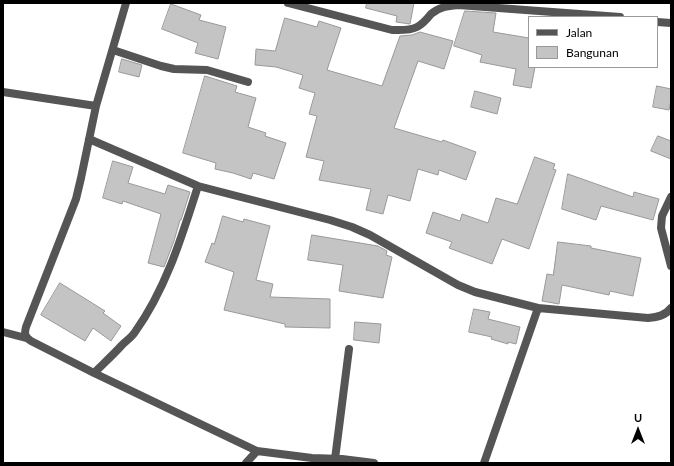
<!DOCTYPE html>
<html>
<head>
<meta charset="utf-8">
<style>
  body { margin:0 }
  #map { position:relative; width:674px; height:466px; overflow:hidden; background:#fff; font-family:Lato,sans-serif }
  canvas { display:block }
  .frame { position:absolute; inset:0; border:4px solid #000; pointer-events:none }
  .legend { position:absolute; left:528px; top:16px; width:130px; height:52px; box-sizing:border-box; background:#fff; border:1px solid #999; margin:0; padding:5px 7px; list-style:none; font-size:12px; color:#000 }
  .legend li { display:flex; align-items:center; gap:8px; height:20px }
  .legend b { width:20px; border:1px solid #999 }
  .north { position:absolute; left:618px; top:410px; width:40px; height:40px; -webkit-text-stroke:3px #fff; paint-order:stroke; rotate:0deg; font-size:11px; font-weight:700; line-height:16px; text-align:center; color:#000 }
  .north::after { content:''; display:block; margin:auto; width:14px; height:18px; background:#000; clip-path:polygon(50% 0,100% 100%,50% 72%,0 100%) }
</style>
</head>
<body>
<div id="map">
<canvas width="674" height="466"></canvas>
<div class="frame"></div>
<ul class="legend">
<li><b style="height:5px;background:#555"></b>Jalan</li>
<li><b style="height:11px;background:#c4c4c4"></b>Bangunan</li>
</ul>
<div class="north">U</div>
</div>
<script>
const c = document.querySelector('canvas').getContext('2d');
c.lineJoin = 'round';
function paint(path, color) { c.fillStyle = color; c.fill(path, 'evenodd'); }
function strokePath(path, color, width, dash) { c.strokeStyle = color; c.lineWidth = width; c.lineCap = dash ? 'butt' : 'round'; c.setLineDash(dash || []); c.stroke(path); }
const building = new Path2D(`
  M367,3H414L410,24L396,22L397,16L366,8Z
  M171,4L201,15L199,20L226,27L218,59L195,53L198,43L162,29Z
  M465,11L496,13L493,32L529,38V67H535L531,88L513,85L516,69L480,62L482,55L454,46Z
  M285,18L317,27L319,21L341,28L327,70L382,86L400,36L412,35L420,32L453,41L444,69L418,61L394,128L442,142L443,140L476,152L466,180L439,170L438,175L418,169L410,201L388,195L383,214L366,210L371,189L319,180L324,161L306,157L317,116L309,114L315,93L299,88L303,75L276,67L255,65L256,49L275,51Z
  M122,59L142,65L139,77L119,72Z
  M205,76L237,86L235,92L256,98L248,127L266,133L265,136L286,143L274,179L253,173L251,179L233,173L215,169L216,163L183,153Z
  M657,86L671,89V100L669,110L653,107Z
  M475,91L501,98L497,114L471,107Z
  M658,136L671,141V159L651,151Z
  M535,157L555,164L553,169L556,170L529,249L502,239L492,264L449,248L452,242L426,233L433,212L460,221L462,214L488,223L496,198L517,204Z
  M113,161L133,167L128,183L165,194L168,185L190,192L181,220H180L174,241L164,267L148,263L161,214L123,201L122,204L103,198Z
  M568,174L633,197L634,192L659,199L653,220L601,206L596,220L562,209Z
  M223,216L243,222L244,219L270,226L256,280L273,284L270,297L330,299V328L285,327V324L224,310L234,272L205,262L212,243L214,244Z
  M312,235L378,246L387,251L386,255L392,257L383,298L339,291L343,265L308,260Z
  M558,242L591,246V248L641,258L633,296L610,291L609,295L562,285L559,304L542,301L547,274L553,275Z
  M60,283L105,311L103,313L121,326L111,341L93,328L85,341L41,315Z
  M474,309L490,312L488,319L520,327L516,344L508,342V344L491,339L492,337L469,332Z
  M355,322L381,324L379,343L354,340Z`);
paint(building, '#c4c4c4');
strokePath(building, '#999', 1);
strokePath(new Path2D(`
  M126,3L96,106L81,178L76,199L26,327C24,334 25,337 31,341L94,373L257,451L312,458L342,459L374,463
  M288,3L392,30C400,30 409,31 417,27C423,24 427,19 431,14C439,7 448,6 458,5L620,17
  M657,22L671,23
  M113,50L161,66L174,69L207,70L248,82
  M3,92L96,106
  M89,139L198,186L330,220L352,227L370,235L458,285L475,292L538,308
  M671,197L662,216L661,228L671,266
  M3,332L26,338
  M94,373C103,364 113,355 122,345C126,341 132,337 135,332C166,289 182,236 198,186
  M335,459L349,349
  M246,463L257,451
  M484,463L538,308L648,318C657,317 665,316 671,308`), '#555', 8);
</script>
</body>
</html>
